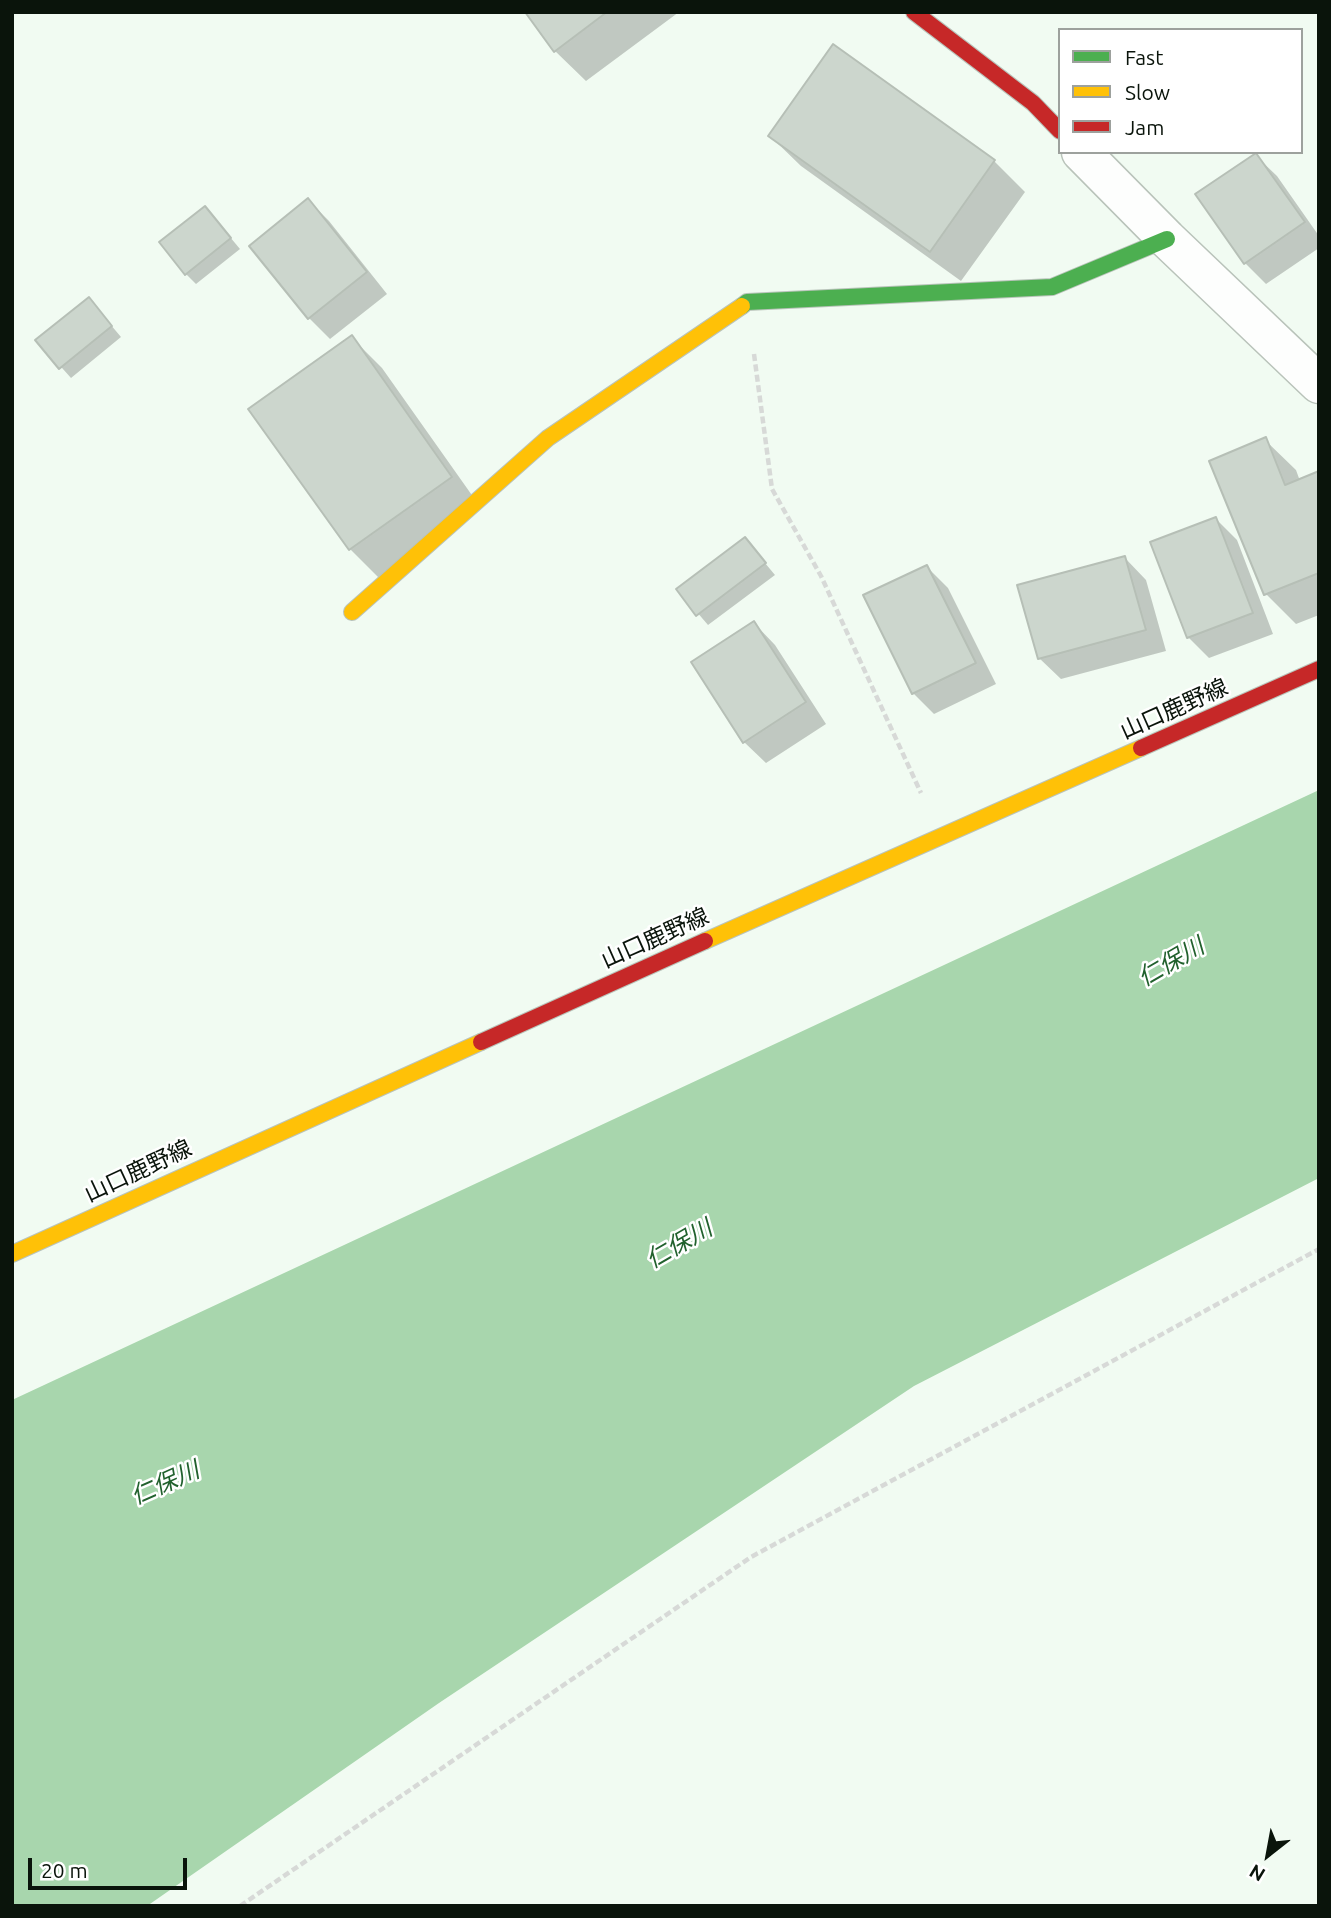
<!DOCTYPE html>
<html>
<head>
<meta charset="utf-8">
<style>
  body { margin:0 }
  #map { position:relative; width:1331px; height:1918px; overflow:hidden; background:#f1fbf2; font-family:Ubuntu,sans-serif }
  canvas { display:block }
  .frame { position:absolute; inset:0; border:14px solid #0a140b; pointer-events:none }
  .legend { position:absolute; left:1058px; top:28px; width:245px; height:126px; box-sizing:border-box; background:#fff; border:2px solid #9da19d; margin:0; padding:9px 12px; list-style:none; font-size:21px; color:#0a140b }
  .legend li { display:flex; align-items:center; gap:14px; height:35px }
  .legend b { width:35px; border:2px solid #9da19d }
  .north { position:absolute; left:1233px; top:1820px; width:70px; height:70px; -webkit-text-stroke:5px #fff; paint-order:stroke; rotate:211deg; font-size:19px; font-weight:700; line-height:28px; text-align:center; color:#0a140b }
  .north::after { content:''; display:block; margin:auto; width:24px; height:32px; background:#0a140b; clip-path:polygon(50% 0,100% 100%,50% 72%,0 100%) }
  .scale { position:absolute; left:28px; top:1858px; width:159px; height:32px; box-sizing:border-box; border:4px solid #0a140b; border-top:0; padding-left:9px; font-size:21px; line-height:24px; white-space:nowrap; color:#0a140b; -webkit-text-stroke:5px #fff; paint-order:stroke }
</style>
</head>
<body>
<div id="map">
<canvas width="1331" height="1918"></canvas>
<div class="frame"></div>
<ul class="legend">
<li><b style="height:9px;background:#4caf50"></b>Fast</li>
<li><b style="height:9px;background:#ffc107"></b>Slow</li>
<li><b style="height:9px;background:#c62828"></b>Jam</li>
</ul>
<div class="north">N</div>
<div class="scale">20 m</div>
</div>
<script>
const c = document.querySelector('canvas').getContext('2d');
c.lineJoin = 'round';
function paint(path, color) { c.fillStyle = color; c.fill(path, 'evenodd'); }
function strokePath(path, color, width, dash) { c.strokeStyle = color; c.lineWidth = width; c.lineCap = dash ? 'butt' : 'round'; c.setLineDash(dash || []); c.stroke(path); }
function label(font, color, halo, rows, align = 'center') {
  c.font = font + ' Ubuntu,"Noto Sans JP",sans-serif'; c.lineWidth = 5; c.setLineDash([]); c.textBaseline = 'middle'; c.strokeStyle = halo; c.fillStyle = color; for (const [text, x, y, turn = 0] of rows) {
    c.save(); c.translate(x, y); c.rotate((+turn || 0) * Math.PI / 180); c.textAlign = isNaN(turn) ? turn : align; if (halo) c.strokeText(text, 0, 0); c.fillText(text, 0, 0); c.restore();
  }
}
paint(new Path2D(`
  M1319,790V1178L914,1386L439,1703L147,1906H12V1400Z`), '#a8d6ad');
paint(new Path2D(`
  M527,12H679L586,81L555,51Z
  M834,47L994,161L1025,192L961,281L801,166L770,136Z
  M1255,155L1277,176L1319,236V248L1266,284L1245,263Z
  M308,200L329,221L387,294L330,339L309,318Z
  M215,219L240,249L196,284L186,274Z
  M89,299L121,337L71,378L38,341Z
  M352,338L382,368L481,508L381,580L350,549L250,409Z
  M1265,440L1296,470L1300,481L1319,473V615L1296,624L1266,594Z
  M1216,519L1237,540L1273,634L1209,658L1188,637Z
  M745,539L775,575L708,625L678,590Z
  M1125,558L1146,580L1166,651L1061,679L1039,658Z
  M927,567L948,588L996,684L934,714L913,693Z
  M754,623L775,645L826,724L766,763L744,742Z`), '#0003');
const building = new Path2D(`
  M525,12H607L554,52Z
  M833,44L995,160L930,252L768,136Z
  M1256,153L1305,222L1244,264L1195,194Z
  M308,198L367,272L308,319L249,246Z
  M205,206L231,238L185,275L159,242Z
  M89,297L112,326L59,369L35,340Z
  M352,335L452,477L349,550L248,409Z
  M1266,437L1285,485L1319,471V573L1264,595L1209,461Z
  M1216,517L1253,613L1187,638L1150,542Z
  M745,537L766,563L696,616L676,589Z
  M1125,556L1146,630L1038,659L1017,585Z
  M927,565L976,663L912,694L863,595Z
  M754,621L806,702L743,743L691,662Z`);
paint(building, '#ccd6cd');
strokePath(building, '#b6bfb6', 2);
const street = new Path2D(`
  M1081,152L1167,239L1319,384`);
const fast = new Path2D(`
  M742,306L747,302L1052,287L1167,239`);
const slow = new Path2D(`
  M352,612L548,438L742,306
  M705,941L1141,748
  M12,1254L481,1042`);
const jam = new Path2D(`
  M914,12L1033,103L1060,131
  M1141,748L1319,669
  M481,1042L705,941`);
strokePath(street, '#b9c3ba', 41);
strokePath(fast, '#b9c3ba', 18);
strokePath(slow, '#b9c3ba', 18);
strokePath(jam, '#b9c3ba', 18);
strokePath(new Path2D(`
  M754,354L772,489L821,576L921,793
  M240,1906L751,1557L1319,1249`), '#d7d9d7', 4.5, [7, 3.5]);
strokePath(street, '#fdfefd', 38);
strokePath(fast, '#4caf50', 16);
strokePath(slow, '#ffc107', 16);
strokePath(jam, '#c62828', 16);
label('23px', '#0a140b', '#fff', [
  ["山口鹿野線",1174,709,-24],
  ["山口鹿野線",655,938,-24],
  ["山口鹿野線",138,1171,-25]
]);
label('italic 24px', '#21612d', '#fff', [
  ["仁保川",1171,962,-30],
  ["仁保川",679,1244,-30],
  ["仁保川",165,1483,-24]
]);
</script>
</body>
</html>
